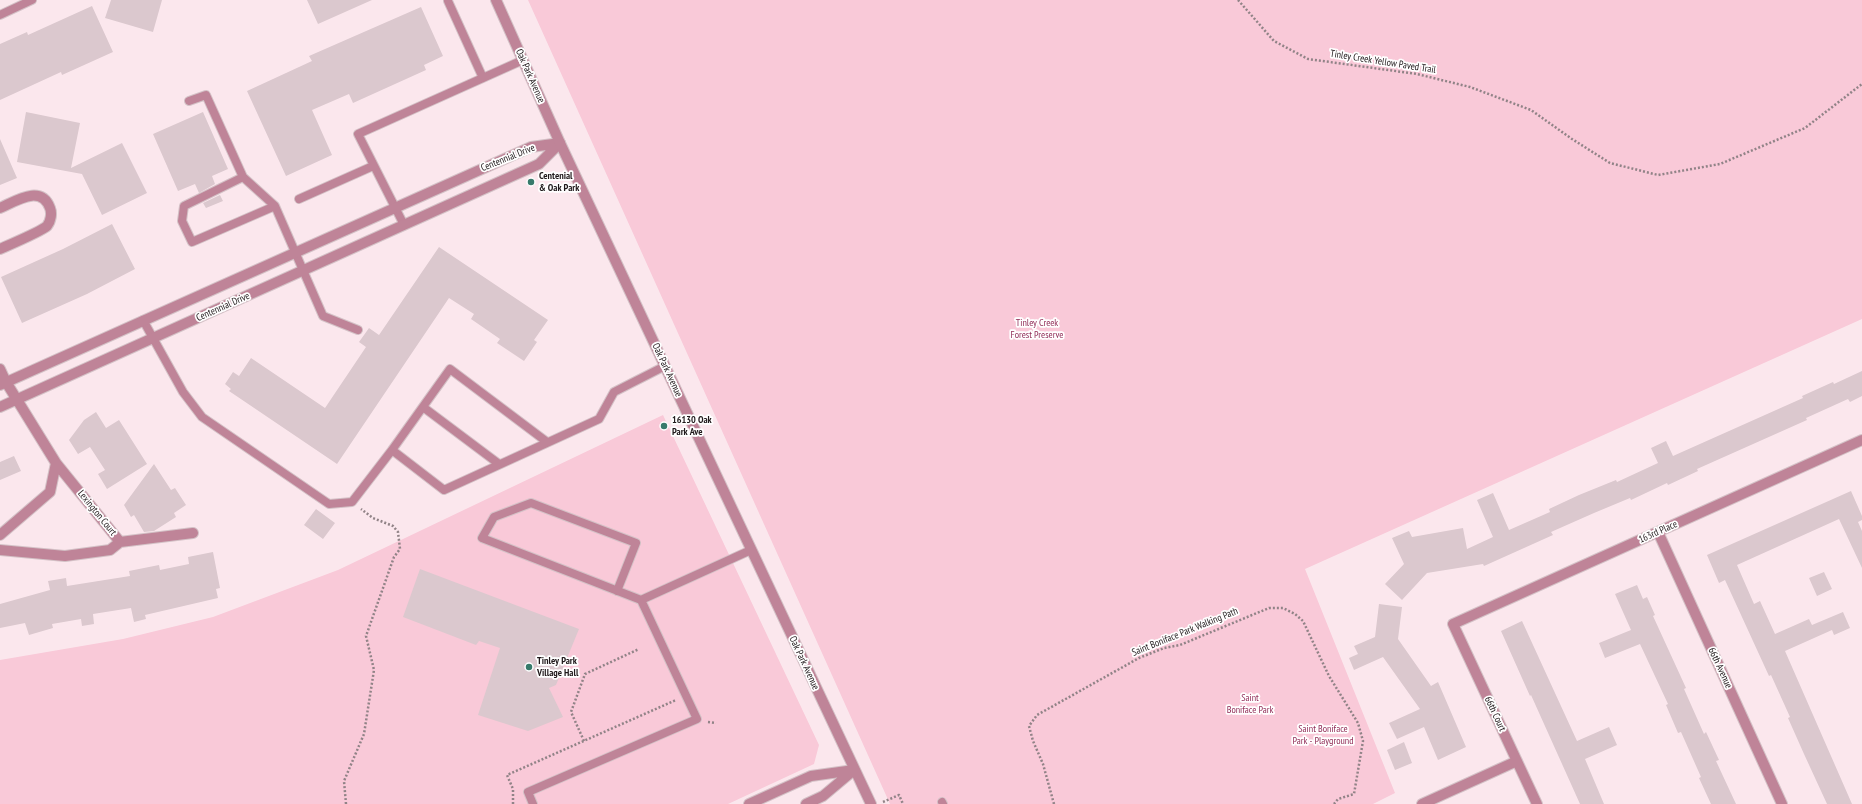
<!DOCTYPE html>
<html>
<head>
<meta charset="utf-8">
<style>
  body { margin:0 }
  canvas { display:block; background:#fbe7ed }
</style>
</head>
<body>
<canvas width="1862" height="804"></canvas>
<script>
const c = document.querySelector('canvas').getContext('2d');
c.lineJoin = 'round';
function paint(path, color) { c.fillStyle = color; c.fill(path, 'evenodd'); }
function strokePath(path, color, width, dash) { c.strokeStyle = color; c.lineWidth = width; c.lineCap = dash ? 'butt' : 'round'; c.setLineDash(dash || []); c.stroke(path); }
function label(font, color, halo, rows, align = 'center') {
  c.font = font + ' "PT Sans Narrow",sans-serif'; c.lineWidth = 3.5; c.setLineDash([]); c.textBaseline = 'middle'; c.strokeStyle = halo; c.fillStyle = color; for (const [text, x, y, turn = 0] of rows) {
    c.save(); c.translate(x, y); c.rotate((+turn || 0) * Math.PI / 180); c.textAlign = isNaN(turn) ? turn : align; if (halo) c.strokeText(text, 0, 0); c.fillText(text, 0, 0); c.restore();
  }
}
paint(new Path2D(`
  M528,0H1862V319L1305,569L1395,793L1373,804H890Z
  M663,415L819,745L814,764L728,804H0V660L123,639L213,617L338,570Z`), '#f9c9d8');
paint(new Path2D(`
  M111,0H162L153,32L105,18Z
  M307,0H372L318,24Z
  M92,6L113,52L62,75L61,72L0,100V44L27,32L28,35Z
  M421,7L443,56L424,65L426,70L353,103L349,94L312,110L332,155L286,176L247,91L312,61L309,56Z
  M26,112L80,123L71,168L122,143L147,193L102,215L82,174L17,162Z
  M203,112L228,169L212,176L215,184L199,193L195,184L178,191L153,134Z
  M0,139L17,178L0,185Z
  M220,195L223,201L206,208L203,203Z
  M112,224L135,269L87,294L22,323L1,277L63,249Z
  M439,247L548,320L534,340L537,342L524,361L497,343L500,339L471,319L474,314L449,298L337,464L229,391L231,389L225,384L233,372L239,376L251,358L325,408L366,347L359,342L369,328L379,335Z
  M1862,371V396L1850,402L1848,399L1806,418L1807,420L1697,469L1698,471L1668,485L1667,483L1631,500L1630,498L1594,513L1551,532L1553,535L1484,566L1483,564L1427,573L1402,600L1385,584L1404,564L1392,538L1409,531L1412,537L1463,528L1467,549L1493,537L1477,500L1493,493L1509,530L1550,512L1549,509L1579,495L1616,480L1617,482L1658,463L1651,448L1666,441L1673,456L1803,398L1802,396L1833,382L1834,384Z
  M96,412L106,428L119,420L147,464L107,489L98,474L105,470L90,447L78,454L69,440L84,420Z
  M14,456L21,471L0,480V462Z
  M154,464L171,490L175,488L186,505L174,513L176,517L154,531L144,532L134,515L131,517L124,505Z
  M1851,491L1862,516V520L1858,522L1862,531V568L1839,519L1737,565L1754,604L1760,601L1775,634L1809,619L1812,625L1843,612L1850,628L1834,635L1832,630L1785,651L1852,804H1827L1804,754L1788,718L1790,717L1771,675L1769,676L1725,580L1719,583L1707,555Z
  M316,509L335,523L323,539L304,525Z
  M213,552L220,588L216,589L218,598L145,615L146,619L134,622L131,608L93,614L94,624L82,626L81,619L52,624L53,628L29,635L25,623L0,628V604L50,590L48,581L66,578L67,586L130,576L129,571L159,565L160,570L189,564L188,557Z
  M420,569L579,629L556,685L549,688L563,717L528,731L478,715L500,648L479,641L476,645L403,617Z
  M1824,572L1832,589L1817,596L1809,578Z
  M1637,585L1643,599L1647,597L1655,615L1653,616L1686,688L1684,689L1704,734L1706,732L1719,760L1716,761L1736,804H1711L1699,778L1701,777L1681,732L1678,733L1666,705L1668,704L1640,644L1605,658L1599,643L1631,630L1615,594Z
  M1379,604L1402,607L1398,639L1431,686L1438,682L1466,747L1438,760L1424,727L1397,739L1389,723L1420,709L1383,657L1354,670L1349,658L1358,654L1354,646L1375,637Z
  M1522,621L1577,741L1609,727L1617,745L1585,759L1604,804H1580L1531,695L1530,696L1501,631Z
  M1404,742L1412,763L1395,770L1387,750Z`), '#dbc8ce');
const service = new Path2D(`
  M448,1L483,78
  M0,15L32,0
  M189,101L206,95L243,177L275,206L323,316L358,330
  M243,177L184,206L182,221L192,242L275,206
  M299,199L373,166
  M404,225L358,134L523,60
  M143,320L183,392L202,417L329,504L352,502L392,450L450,369L547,442
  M423,407L499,464
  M392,450L444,490L599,419L614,392L665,366
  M617,591L636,543L531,503L494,517L482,538L641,600L751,550
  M942,802L943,804
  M533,804L528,792L697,719L641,600`);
const minor = new Path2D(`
  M0,208C16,201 41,184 50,208C52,213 51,221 47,226C42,231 9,245 0,249
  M0,369L6,382L56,463L50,492L0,535
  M0,385L531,147L560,143
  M0,407L539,164L560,143
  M1658,532L1782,804
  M120,542L193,533
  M0,550L65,556L110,550L120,542L56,463
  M749,804L811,776L854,770
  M806,804L823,796L854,770
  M1422,804L1517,761
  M1537,804L1453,624L1862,440`);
const tertiary = new Path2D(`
  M496,0L560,143L871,804`);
strokePath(service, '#d4c2c7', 10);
strokePath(minor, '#d4c2c7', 12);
strokePath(tertiary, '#d4c2c7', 12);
strokePath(new Path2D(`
  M1238,0L1274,41L1308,59L1417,74L1470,87L1531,110L1572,139L1610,163L1658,175L1720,164L1805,128L1862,84
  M708,722L716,723
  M584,741L571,712L585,674L639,649
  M883,802L899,795L903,804
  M346,804L344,781L364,734L374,670L366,636L394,557L400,549L398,532L393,526L373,518L361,509
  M513,804V789L507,775L676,700
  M1054,804L1043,764L1033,741L1029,726L1037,715L1139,658L1164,648L1180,645L1269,608H1283L1295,614L1303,621L1329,676L1358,723L1363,741L1354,794L1338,799L1334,804`), '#918387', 2.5, [2, 2]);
strokePath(service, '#bf8498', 8);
strokePath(minor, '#bf8498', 10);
strokePath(tertiary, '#bf8498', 10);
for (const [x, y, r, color] of [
  [531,182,4,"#377a6b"],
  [664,426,4,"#377a6b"],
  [529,667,4,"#377a6b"]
]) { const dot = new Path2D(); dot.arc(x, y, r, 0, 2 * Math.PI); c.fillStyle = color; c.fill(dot); strokePath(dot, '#fff', 1.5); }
label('10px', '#20191b', '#fff', [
  ["Tinley Creek Yellow Paved Trail",1383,62,9],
  ["Oak Park Avenue",530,76,66],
  ["Centennial Drive",508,158,-22],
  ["Centennial Drive",223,307,-24],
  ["Oak Park Avenue",667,370,65],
  ["Lexington Court",97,513,51],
  ["163rd Place",1658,532,-24],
  ["Saint Boniface Park Walking Path",1185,632,-22],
  ["Oak Park Avenue",804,663,65],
  ["66th Avenue",1720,668,65],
  ["66th Court",1495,714,65]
]);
label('bold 10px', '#20191b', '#fff', [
  ["Centenial",539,176],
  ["& Oak Park",539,188],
  ["16130 Oak",672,420],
  ["Park Ave",672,432],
  ["Tinley Park",537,661],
  ["Village Hall",537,673]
], 'left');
label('10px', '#902c57', '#fff', [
  ["Tinley Creek",1037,323],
  ["Forest Preserve",1037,335],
  ["Saint",1250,698],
  ["Boniface Park",1250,710],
  ["Saint Boniface",1323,729],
  ["Park - Playground",1323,741]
]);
</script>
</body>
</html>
